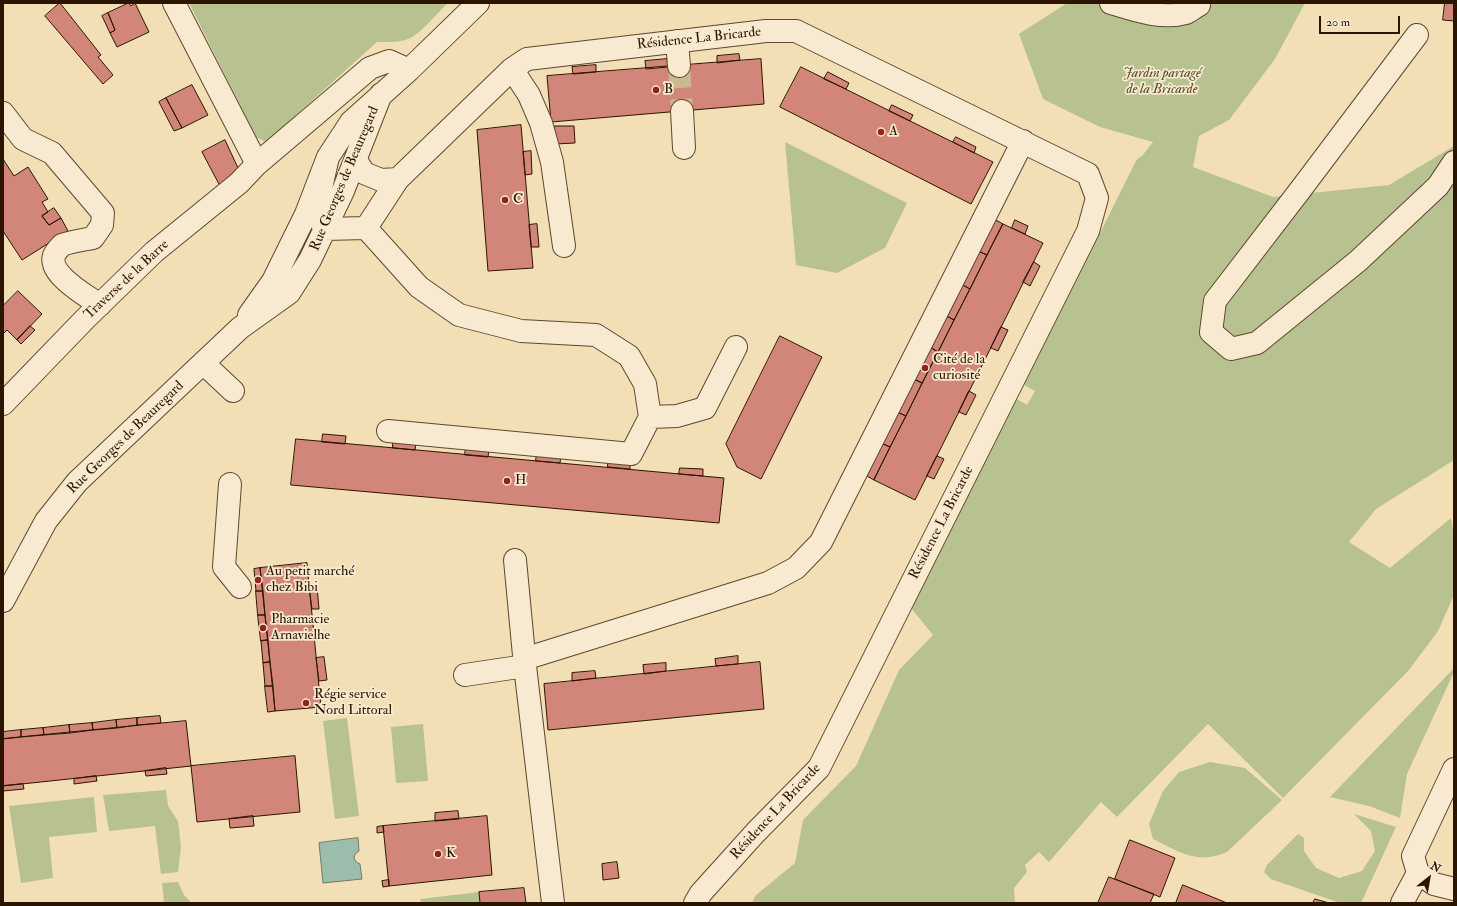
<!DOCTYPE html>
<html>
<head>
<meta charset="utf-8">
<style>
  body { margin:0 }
  #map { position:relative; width:1457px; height:906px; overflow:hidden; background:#f3dfb6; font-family:"IM FELL Double Pica",serif }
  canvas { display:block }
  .frame { position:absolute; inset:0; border:4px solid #2c1500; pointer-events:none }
  .north { position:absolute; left:1409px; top:858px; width:40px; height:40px; -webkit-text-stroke:3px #f7ead0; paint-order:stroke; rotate:31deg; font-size:11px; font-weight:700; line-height:16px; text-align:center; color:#2c1500 }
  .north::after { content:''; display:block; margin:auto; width:14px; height:18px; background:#2c1500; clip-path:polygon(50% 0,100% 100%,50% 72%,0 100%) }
  .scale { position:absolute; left:1319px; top:16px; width:81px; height:18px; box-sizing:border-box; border:2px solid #2c1500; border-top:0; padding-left:5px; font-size:12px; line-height:14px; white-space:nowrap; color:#2c1500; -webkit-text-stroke:3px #f7ead0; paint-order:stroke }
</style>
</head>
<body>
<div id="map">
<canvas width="1457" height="906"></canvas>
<div class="frame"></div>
<div class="north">N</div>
<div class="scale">20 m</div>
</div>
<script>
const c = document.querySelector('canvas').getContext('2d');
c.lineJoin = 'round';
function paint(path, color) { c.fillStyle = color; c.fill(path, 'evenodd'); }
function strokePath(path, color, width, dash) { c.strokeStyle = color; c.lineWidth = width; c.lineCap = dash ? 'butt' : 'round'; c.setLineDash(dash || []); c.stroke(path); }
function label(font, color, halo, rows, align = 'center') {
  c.font = font + ' "IM FELL Double Pica",serif'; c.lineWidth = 3.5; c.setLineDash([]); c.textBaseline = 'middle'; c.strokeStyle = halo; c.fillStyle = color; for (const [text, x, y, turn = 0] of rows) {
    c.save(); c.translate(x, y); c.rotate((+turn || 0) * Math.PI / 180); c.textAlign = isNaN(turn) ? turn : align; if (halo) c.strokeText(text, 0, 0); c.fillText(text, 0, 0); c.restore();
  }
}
paint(new Path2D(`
  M189,3H448C438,12 420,35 408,39C398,43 387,42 377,42L266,142L256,137Z
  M1067,3H1099L1121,13L1207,10L1212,3H1305L1275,59L1229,120L1199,136L1193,167L1273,197L1389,185L1454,146V460L1376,509L1349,542L1390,568L1451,518L1454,536V595L1438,631L1409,670L1283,798L1208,724L1117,817L1101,802L1049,862L1039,852L1025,865L1027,872L1014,888L1015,903H752L755,896L795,863L803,820L856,766L899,670L933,635L911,608L1017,399L1027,405L1035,391L1024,385L1137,159L1142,156L1153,142L1100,127L1043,99L1019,34Z
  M785,142L907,203L885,248L837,273L796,265Z
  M1454,668V672L1407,774L1400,818L1369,806L1330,797Z
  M347,718L359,816L335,819L323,721Z
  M423,724L428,781L396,783L391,727Z
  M1210,762L1245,768L1282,800L1227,852C1198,865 1179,852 1153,839L1149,824L1163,791L1179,772Z
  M166,790L168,806L178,821L181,847L178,872L161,874L155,826L109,831L103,795Z
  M94,797L97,832L49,837L53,878L21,883L9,806Z
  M1354,814L1396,827L1361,903H1340L1271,879L1264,872L1267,865L1298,834L1304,838V851L1316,868L1339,878L1362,871L1375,851L1371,831Z
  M178,882L184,895L192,903H164L162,883Z
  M479,892L480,903H421L420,899Z`), '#b8c290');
const water = new Path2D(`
  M358,838L359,851L355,854L354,858L356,862L360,864L362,879L323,883L319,843Z`);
paint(water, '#9cbdab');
strokePath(water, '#6f7a67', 1);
const building = new Path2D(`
  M60,3L101,55L98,57L113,75L103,84L45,16Z
  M129,3L131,6L135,3L149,32L117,47L110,33L115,30L108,13Z
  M1445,3H1454V21L1443,20Z
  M108,13L115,30L110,33L102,16Z
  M739,54L740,60L717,63V56Z
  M667,59L668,67L646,69L645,61Z
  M761,59L764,104L551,122L547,76Z
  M596,65V72L573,74L572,67Z
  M801,67L993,162L971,204L780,107Z
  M828,72L849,83L846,89L824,79Z
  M192,85L208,115L182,128L166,98Z
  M166,98L182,128L174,131L159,102Z
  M892,105L913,115L910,121L889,111Z
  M521,125L533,268L488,271L477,130Z
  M554,126H574L575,143L555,144Z
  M956,137L976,147L974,153L953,142Z
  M225,140L238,168L220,186L202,152Z
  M531,151L532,174L525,175L523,152Z
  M3,159L14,176L28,167L48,199L42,202L48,212L42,216L49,225L61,218L68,231L22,260L3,231Z
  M54,208L61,218L49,225L42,216Z
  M994,219L1003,224L987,255L978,251Z
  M1015,220L1028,226L1025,234L1012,228Z
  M537,224L539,247H531L529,225Z
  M1003,224L1043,243L915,500L874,480Z
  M978,251L987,255L970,289L961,284Z
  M1034,262L1040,266L1030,286L1023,282Z
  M961,284L970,289L954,320L945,315Z
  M18,291L42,314L17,340L7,330L3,334V306Z
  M945,315L954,320L938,352L930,347Z
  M30,326L35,330L21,344L17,340Z
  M1001,327L1008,330L998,351L991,348Z
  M780,336L822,357L761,479L737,467L726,444Z
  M930,347L938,352L922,383L914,379Z
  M914,379L922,383L906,416L897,412Z
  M969,391L976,395L966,415L959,412Z
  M897,412L906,416L890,447L881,443Z
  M323,434L346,436L345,444L322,442Z
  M296,439L724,478L719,523L291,485Z
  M393,441L416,443L415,450L393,448Z
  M881,443L890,447L874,480L865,475Z
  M466,447L489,449L488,457L465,455Z
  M537,453L561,455L560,463L536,461Z
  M937,456L944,459L934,479L927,476Z
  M608,459L630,462V469L608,467Z
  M680,468L703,469V476L679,474Z
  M307,563L321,707L275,711L260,568Z
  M260,568L263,591H256L254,569Z
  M317,586L319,609H312L309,587Z
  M256,591H263L265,615H258Z
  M258,615H265L268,640L261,641Z
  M268,640L270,662L263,663L261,641Z
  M738,656V664L716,666L715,659Z
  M324,657L327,680L319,681L316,658Z
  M270,662L273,686H265L263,663Z
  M760,662L764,709L548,730L544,684Z
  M666,663V671L644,674L643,665Z
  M595,671L596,678L572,681V673Z
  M265,686H273L275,711L268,712Z
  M160,716L161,723L137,725V718Z
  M137,718V725L117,728L116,720Z
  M116,720L117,728L93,730L92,723Z
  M186,721L191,766L3,786V739Z
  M92,723L93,730L70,733L69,725Z
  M69,725L70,733L44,735L43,728Z
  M43,728L44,735L21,737V730Z
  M21,730V737L3,739V732Z
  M295,756L300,812L197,822L191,766Z
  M166,768L167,774L146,776L145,771Z
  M96,776L97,781L74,784V779Z
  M23,784L24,789L3,791V786Z
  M458,811L459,819L435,821V813Z
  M253,816L254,826L230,828L229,819Z
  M487,816L492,875L389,886L383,826Z
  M383,826L384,832L377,833V827Z
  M1130,840L1175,858L1160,897L1115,879Z
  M617,862L619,878L603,880L602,864Z
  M1109,877L1154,894L1150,903H1098Z
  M389,880V886L383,887L382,881Z
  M1183,885L1227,903H1176Z
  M524,888L526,903H480L479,892Z
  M1315,899L1329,903H1313Z`);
paint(building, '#d2867a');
strokePath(building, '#2c1500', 1);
strokePath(new Path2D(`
  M679,66L682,111`), '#cbb792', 22, [22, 11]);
const minor = new Path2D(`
  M174,3L257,164
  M1111,3C1134,10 1162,20 1186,13C1190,11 1195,7 1199,5
  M1417,35L1301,189L1215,301L1211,332L1231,349L1257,343L1358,261L1438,186L1454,162
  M677,41L679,66
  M512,69L529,95L541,123L552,162L564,246
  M682,111L684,148
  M3,113L23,139L52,153L103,213L102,225L93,238C83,240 72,241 62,245C60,247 58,249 56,252C42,271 87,296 100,305
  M328,157L321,188L318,216L325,229L366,228L419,287L459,315L521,331L596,335L629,356L645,384L650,417L677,416L705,408L736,347
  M356,160L364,173L381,180L398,179
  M366,228L398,179L512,69L527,59L766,31H796L1088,174L1097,198L1088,231L819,768L756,832L701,893L695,903
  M249,315L273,281L306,214L328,157L351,122L409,70L478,3
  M203,363L233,391
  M3,404L86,318L154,252L239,183L257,164L370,68L389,61L409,70
  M388,431L631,454L650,417
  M230,484L224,567L240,587
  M515,560L525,666L553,903
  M3,601L46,521L77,482L240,328L289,293L310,260L343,191L381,94
  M524,659L768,583L796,568L821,542L1023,141
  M465,675L525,666
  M1418,873L1413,856L1454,769
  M1418,873L1434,884L1454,889
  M1402,903L1418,873`);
strokePath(minor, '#5e482e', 24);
strokePath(minor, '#f7ead0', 22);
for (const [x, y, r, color] of [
  [656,90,4,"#8f2418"],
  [881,132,4,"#8f2418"],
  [505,200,4,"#8f2418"],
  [925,368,4,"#8f2418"],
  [507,481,4,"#8f2418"],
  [258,580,4,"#8f2418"],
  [263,628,4,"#8f2418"],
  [306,703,4,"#8f2418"],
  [438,854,4,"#8f2418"]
]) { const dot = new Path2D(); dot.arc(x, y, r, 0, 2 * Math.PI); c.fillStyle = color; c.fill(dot); strokePath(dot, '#f7ead0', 1.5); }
label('14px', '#2c1500', '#f7ead0', [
  ["Résidence La Bricarde",699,39,-6],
  ["Rue Georges de Beauregard",345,179,-67],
  ["Traverse de la Barre",127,280,-43],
  ["Rue Georges de Beauregard",126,438,-44],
  ["Résidence La Bricarde",942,523,-63],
  ["Résidence La Bricarde",776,812,-47]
]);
label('italic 14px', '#56492b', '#f7ead0', [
  ["Jardin partagé",1162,74],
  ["de la Bricarde",1162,90]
]);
label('14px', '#2c1500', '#f7ead0', [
  ["B",664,90],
  ["A",889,132],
  ["C",513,200],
  ["Cité de la",933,360],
  ["curiosité",933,376],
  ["H",515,481],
  ["Au petit marché",266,572],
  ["chez Bibi",266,588],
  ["Pharmacie",271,620],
  ["Arnavielhe",271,636],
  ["Régie service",314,695],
  ["Nord Littoral",314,711],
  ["K",446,854]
], 'left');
</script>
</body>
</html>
